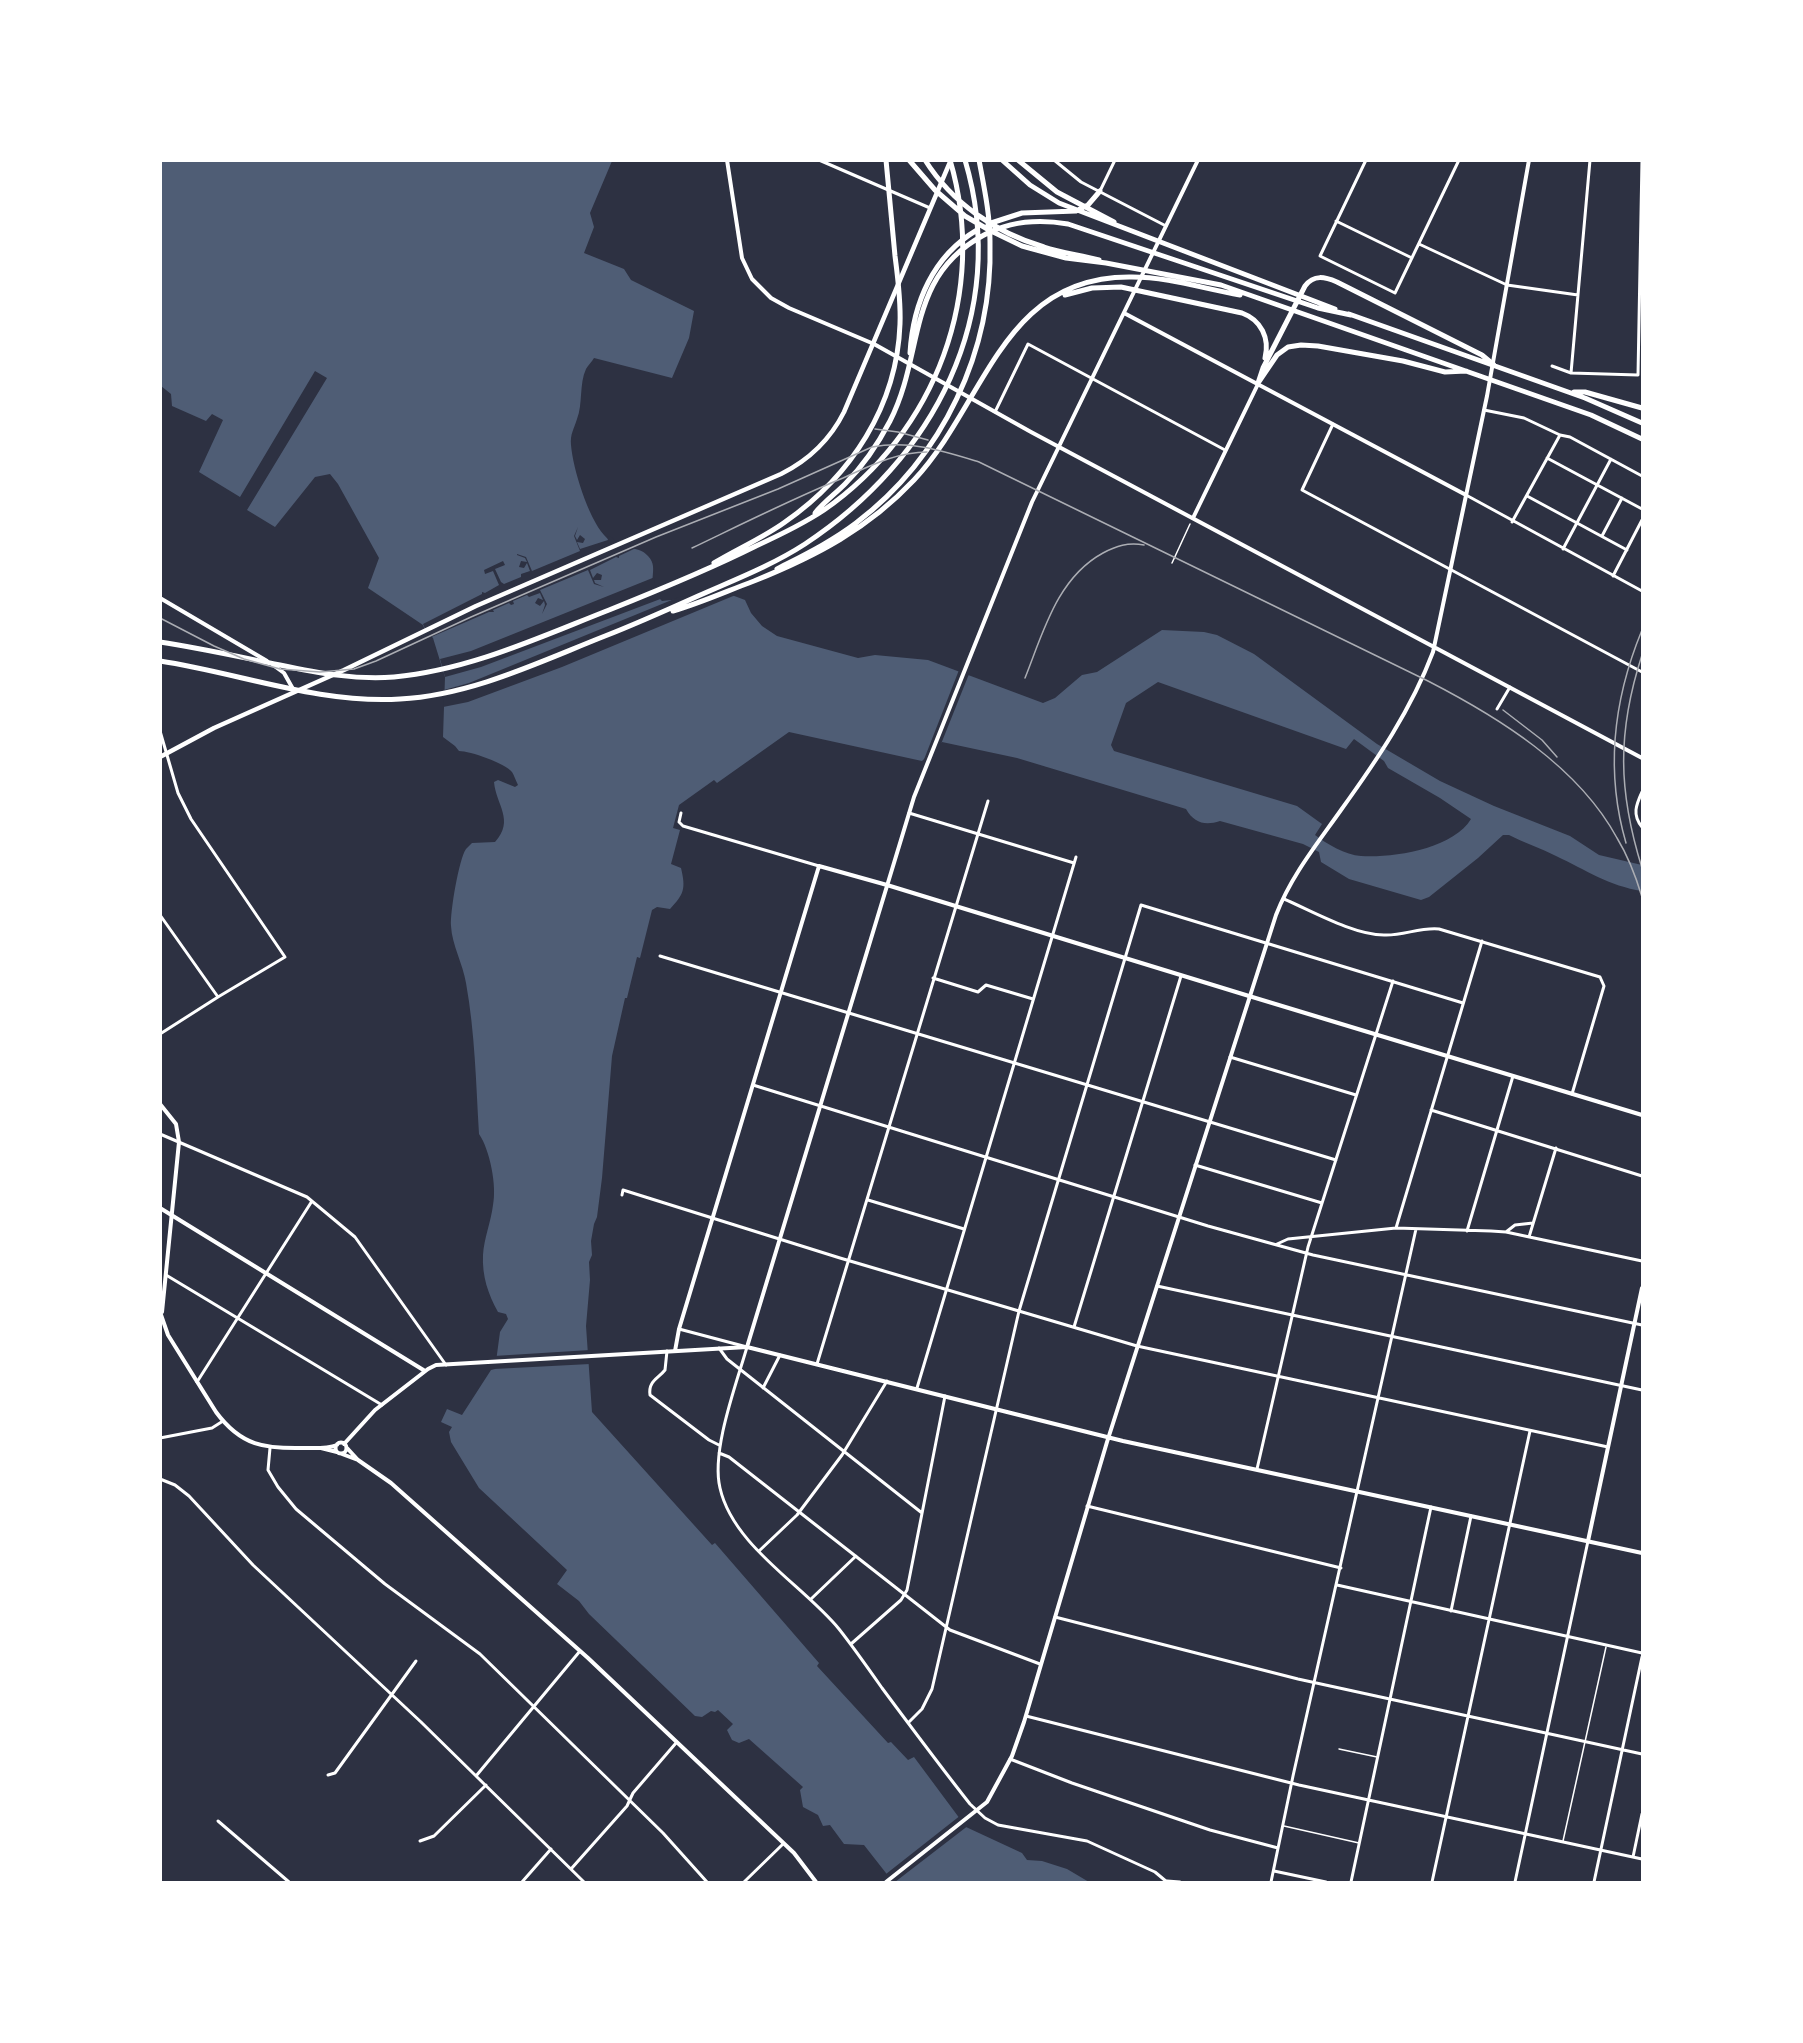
<!DOCTYPE html>
<html>
<head>
<meta charset="utf-8">
<style>
  body { margin:0 }
  #map { position:relative; width:1803px; height:2043px; overflow:hidden; background:#2d3142; font-family:Raleway,sans-serif }
  canvas { display:block }
  .frame { position:absolute; inset:0; border:162px solid #fff; pointer-events:none }
</style>
</head>
<body>
<div id="map">
<canvas width="1803" height="2043"></canvas>
<div class="frame"></div>
</div>
<script>
const g = document.querySelector('canvas').getContext('2d');
g.lineJoin = 'round';
function fill(path, color) {
  g.fillStyle = color;
  g.fill(path, 'evenodd');
}
function trace(path, color, width, dash) {
  g.strokeStyle = color;
  g.lineWidth = width;
  g.lineCap = dash ? 'butt' : 'round';
  g.setLineDash(dash || []);
  g.stroke(path);
}
fill(new Path2D(`
  M160 161H612L590 213 594 227 584 253 624 269 631 280 694 311 689 338 672 378 594 358C592 362 588 365 586 369 579 384 583 404 577 419 574 429 570 434 571 445 573 469 588 517 604 535 619 552 638 544 648 556 661 569 643 583 662 601L729 594 745 600 751 613 762 626 777 636 858 658 875 655 928 660 1043 703 1055 698 1082 675 1097 672 1162 630 1204 632 1217 635 1254 654 1377 744 1440 781 1494 806 1570 836 1599 855 1642 865V891C1609 886 1586 870 1556 856 1541 848 1524 843 1509 835H1503L1478 858 1429 897 1421 900 1349 879 1321 862 1319 852 1303 844 1220 821C1205 826 1194 823 1186 809L1017 758 942 742 922 761 789 732 717 783 714 780 679 805 673 828 680 830 671 864 681 868C686 889 684 894 670 909L657 907 652 910 640 958 637 957 627 998H625L612 1056 602 1178 597 1217 594 1224 591 1241 592 1255 589 1262 590 1280 586 1326 592 1412 712 1545 715 1543 819 1663 817 1666 888 1743 891 1742 908 1760 914 1757 966 1827 1022 1853 1027 1860 1042 1861 1067 1869 1089 1882H893L864 1845 844 1844 830 1825 823 1826 818 1815 803 1807 800 1790 803 1787 749 1739 739 1743 732 1740 727 1730 733 1724 718 1710 715 1712 711 1711 702 1717 695 1716 589 1614 579 1601 557 1584 567 1570 479 1488 451 1442 449 1432 452 1427 441 1422 447 1409 462 1415 491 1370 495 1369 500 1332 508 1319 506 1314 498 1312C488 1294 482 1276 483 1255 484 1238 491 1222 493 1205 497 1186 490 1150 479 1134 476 1083 475 1033 466 983 463 964 452 945 451 926 450 912 459 859 466 849 468 847 470 845 472 843L495 842C515 820 496 805 494 782L498 780 515 787 518 785C516 781 514 775 512 772 505 763 470 751 459 751L455 746 443 737 445 677 433 638 425 630 423 625 368 588 379 558 338 484 330 474 315 477 275 527 247 510 327 378 315 371 240 497 199 472 223 420 212 414 206 421 172 406 171 394 161 386ZM1158 682 1346 749 1354 739 1384 761 1388 768 1440 798 1471 819C1453 849 1393 858 1361 856 1345 855 1327 844 1315 835L1322 824 1297 806 1114 751 1111 745 1126 703Z`), '#4f5d75');
fill(new Path2D(`
  M578 527 575 536 577 540 580 535 585 539 583 543 577 542 580 549 608 540 607 537 610 536 618 543 636 546 639 547V549L636 548 619 556V558L616 557 590 570 593 578 597 573 602 575 601 580H594L595 583 604 587 594 584 588 570 540 590 547 604 542 614 545 605 544 601 540 606 535 603 538 598 543 600 540 593 529 597 527 595 513 601 514 604 511 605 509 603 493 610 494 612H489L429 638 428 636 423 624 482 594V592L485 593 499 585 493 571 485 574 484 570 503 561 505 565 495 569 501 582 504 584 521 577V574L530 571 527 563 524 568 519 567 521 561 527 562 525 558 517 555V554L526 557 532 571 580 551 574 536Z
  M655 577 654 582 658 593 663 598 481 667 445 677 440 659 471 651Z
  M729 591 738 594 562 667 468 702 443 707 444 690 469 683 679 597Z
  M959 670 969 674 939 749 924 762H923Z
  M590 1350V1364L494 1369V1356Z
  M961 1815 969 1825 895 1882H892L886 1874Z`), '#2d3142');
trace(new Path2D(`
  M1172 563 1190 524
  M1339 1749 1377 1757
  M1284 1826 1359 1843
  M1563 1841 1606 1647`), '#fff', 1.5);
trace(new Path2D(`
  M819 160 930 208
  M1054 160 1081 182 1166 226
  M1366 160 1320 256 1395 293 1459 160
  M1100 191 1115 160
  M1336 221 1412 258
  M1419 244 1507 285 1578 295
  M1552 366 1571 373 1638 375 1642 160
  M1571 373 1590 160
  M1484 410 1524 418 1560 435 1570 437 1642 476
  M995 412 1028 344 1225 450
  M1333 424 1302 490 1642 672
  M1547 458 1642 509
  M1466 495 1642 591
  M1527 496 1627 550
  M1512 522 1560 435
  M1602 536 1622 498
  M1563 549 1611 459
  M1613 576 1642 520
  M1497 709 1510 687
  M160 731 178 793 191 819 285 957 218 997 160 1034
  M1642 792C1636 805 1632 815 1642 827
  M681 813 679 822 683 826 819 866
  M909 813 1074 863
  M1284 899C1312 911 1354 935 1384 935 1403 936 1420 927 1439 929L1600 977 1604 986 1572 1094
  M160 915 218 997
  M660 956 1336 1160
  M933 978 978 992 986 985 1033 999
  M1230 1057 1356 1095
  M753 1085 1208 1226 1313 1255 1642 1325
  M1431 1110 1642 1176
  M160 1134 307 1197 355 1237 446 1365
  M1195 1165 1322 1203
  M622 1195 623 1190 840 1258 1137 1346 1608 1447
  M868 1200 964 1229
  M1396 1228 1482 941
  M1467 1231 1513 1076
  M1506 1232 1515 1225 1533 1223
  M1529 1237 1556 1148
  M1277 1244 1288 1239 1396 1228 1491 1231 1506 1232 1642 1261
  M166 1275 382 1405
  M1157 1286 1642 1390
  M1074 1327 1181 976
  M679 1329 747 1347C736 1385 711 1451 720 1488 733 1546 803 1585 839 1629 854 1648 868 1668 882 1688 911 1727 940 1766 970 1804L985 1818 998 1825 1087 1841 1155 1872 1167 1882
  M719 1348 727 1359 922 1513
  M667 1351 665 1370C658 1379 648 1381 650 1395L709 1440 719 1445
  M817 1364 988 801
  M197 1382 312 1201
  M763 1388 780 1355
  M917 1388 1076 857
  M160 1438 212 1428 223 1421
  M270 1448 268 1470 278 1487 296 1509 385 1584 480 1654 663 1833 707 1882
  M719 1453 729 1457 950 1630 1040 1664
  M1257 1469 1308 1247 1393 981
  M160 1479 175 1485 189 1496 253 1565 421 1722 584 1882
  M1087 1506 1341 1568
  M759 1551 797 1515 842 1455 887 1381
  M1337 1585 1642 1653
  M811 1599 856 1556
  M1451 1611 1471 1516
  M1055 1617 1298 1679 1642 1754
  M851 1644 901 1600 907 1590 945 1396
  M1026 1716 1299 1785 1642 1859
  M908 1723 922 1709 932 1689 1019 1311 1141 905 1463 1003
  M1010 1759 1072 1783 1210 1830 1278 1848
  M328 1775 335 1773 416 1661
  M476 1776 580 1651
  M218 1821 289 1882
  M420 1841 434 1836 486 1785
  M1633 1857 1642 1814
  M571 1869 627 1806 633 1793 676 1743
  M1274 1871 1326 1882
  M1167 1881 1180 1882
  M522 1882 551 1849
  M744 1882 783 1844
  M1271 1882 1293 1776 1416 1229
  M1351 1882 1431 1507
  M1432 1882 1530 1431
  M1515 1882 1588 1541
  M1594 1882 1642 1657`), '#fff', 3);
trace(new Path2D(`
  M1193 518 1258 384
  M160 598 267 661
  M273 665 284 673 293 689
  M1249 996 1642 1115
  M160 1104 176 1124 179 1142 162 1312
  M675 1351 679 1329 819 866 887 885
  M1588 1541 1642 1288`), '#fff', 4);
trace(new Path2D(`
  M727 160 742 258 752 279 771 298 789 308 874 344 1031 432 1642 758
  M1124 313 1466 495
  M887 885 1249 996
  M160 1208 425 1371
  M160 1312 168 1335 216 1412C241 1446 265 1449 304 1448 315 1448 327 1449 337 1445
  M747 1347 914 797 1032 502 1198 160
  M335.5 1448a5.5 5.5 0 1 1 11 0a5.5 5.5 0 1 1-11 0Z
  M344 1444 375 1410 428 1369 436 1365 747 1347 1123 1441 1642 1553
  M321 1448 337 1452
  M347 1448 358 1460
  M342 1454 358 1460 391 1483 588 1658 794 1853 816 1882
  M886 1882 987 1802 1012 1756 1024 1722 1107 1442 1276 915C1291 876 1317 844 1341 810 1377 760 1411 710 1433 652L1487 396 1529 160`), '#fff', 4);
trace(new Path2D(`
  M160 757 214 728 344 670 476 606 781 474C809 460 830 440 844 412L950 162`), '#fff', 4.5);
trace(new Path2D(`
  M909 160 935 190 965 216 989 230 1022 246 1066 258 1106 263 1221 285 1591 415 1642 439
  M925 160C952 203 996 233 1044 247 1062 253 1081 255 1099 260
  M1002 160 1030 185 1059 203 1335 309
  M1018 160 1057 192 1114 222
  M988 224 1022 213 1076 211 1088 205 1100 191
  M1065 295 1092 288 1121 287 1242 313C1261 320 1270 338 1265 358
  M1349 314 1585 398 1642 423
  M910 353C913 303 933 256 977 230
  M1258 383 1263 368 1305 286C1314 274 1325 277 1337 282L1482 355 1494 365
  M1258 383 1277 355 1288 347 1301 345 1318 346 1403 361 1445 372 1466 371
  M1574 392H1585L1642 408
  M815 513C824 502 835 494 845 484 863 466 878 444 890 421 925 353 905 277 984 235 1010 221 1039 219 1068 224L1318 308 1351 315
  M714 563C737 549 763 538 785 522 851 476 897 406 900 324 901 301 898 279 895 256 892 224 889 192 886 160
  M777 569C804 555 831 542 856 523 943 457 993 351 990 242 990 214 984 187 979 160
  M673 611C701 603 727 591 754 581 816 556 868 529 914 480 986 403 1002 275 1132 277 1169 277 1204 289 1240 295
  M160 642C200 648 240 657 280 665 318 673 355 680 394 677 470 670 540 637 609 610 659 590 708 570 756 546 780 535 803 524 824 510 936 432 989 292 950 160
  M160 661C239 673 319 704 400 699 472 695 539 662 605 636 636 624 667 610 698 596 734 580 771 566 805 544 933 460 1011 314 965 160`), '#fff', 5);
trace(new Path2D(`
  M875 429 898 432 928 440
  M692 548C742 524 792 499 843 478 870 466 897 452 927 452
  M160 618 214 646 244 659 280 669 320 672 354 669 376 661 471 617 656 537 778 489 872 447C910 440 943 451 979 462L1428 681C1498 717 1578 766 1617 838 1628 856 1636 877 1642 897
  M1642 655C1617 732 1618 791 1642 868
  M1025 678C1043 633 1057 578 1103 553 1116 546 1128 542 1144 545
  M1503 710 1542 740 1557 757
  M1626 843C1605 771 1614 698 1642 630`), '#abadb3', 1.5);
</script>
</body>
</html>
